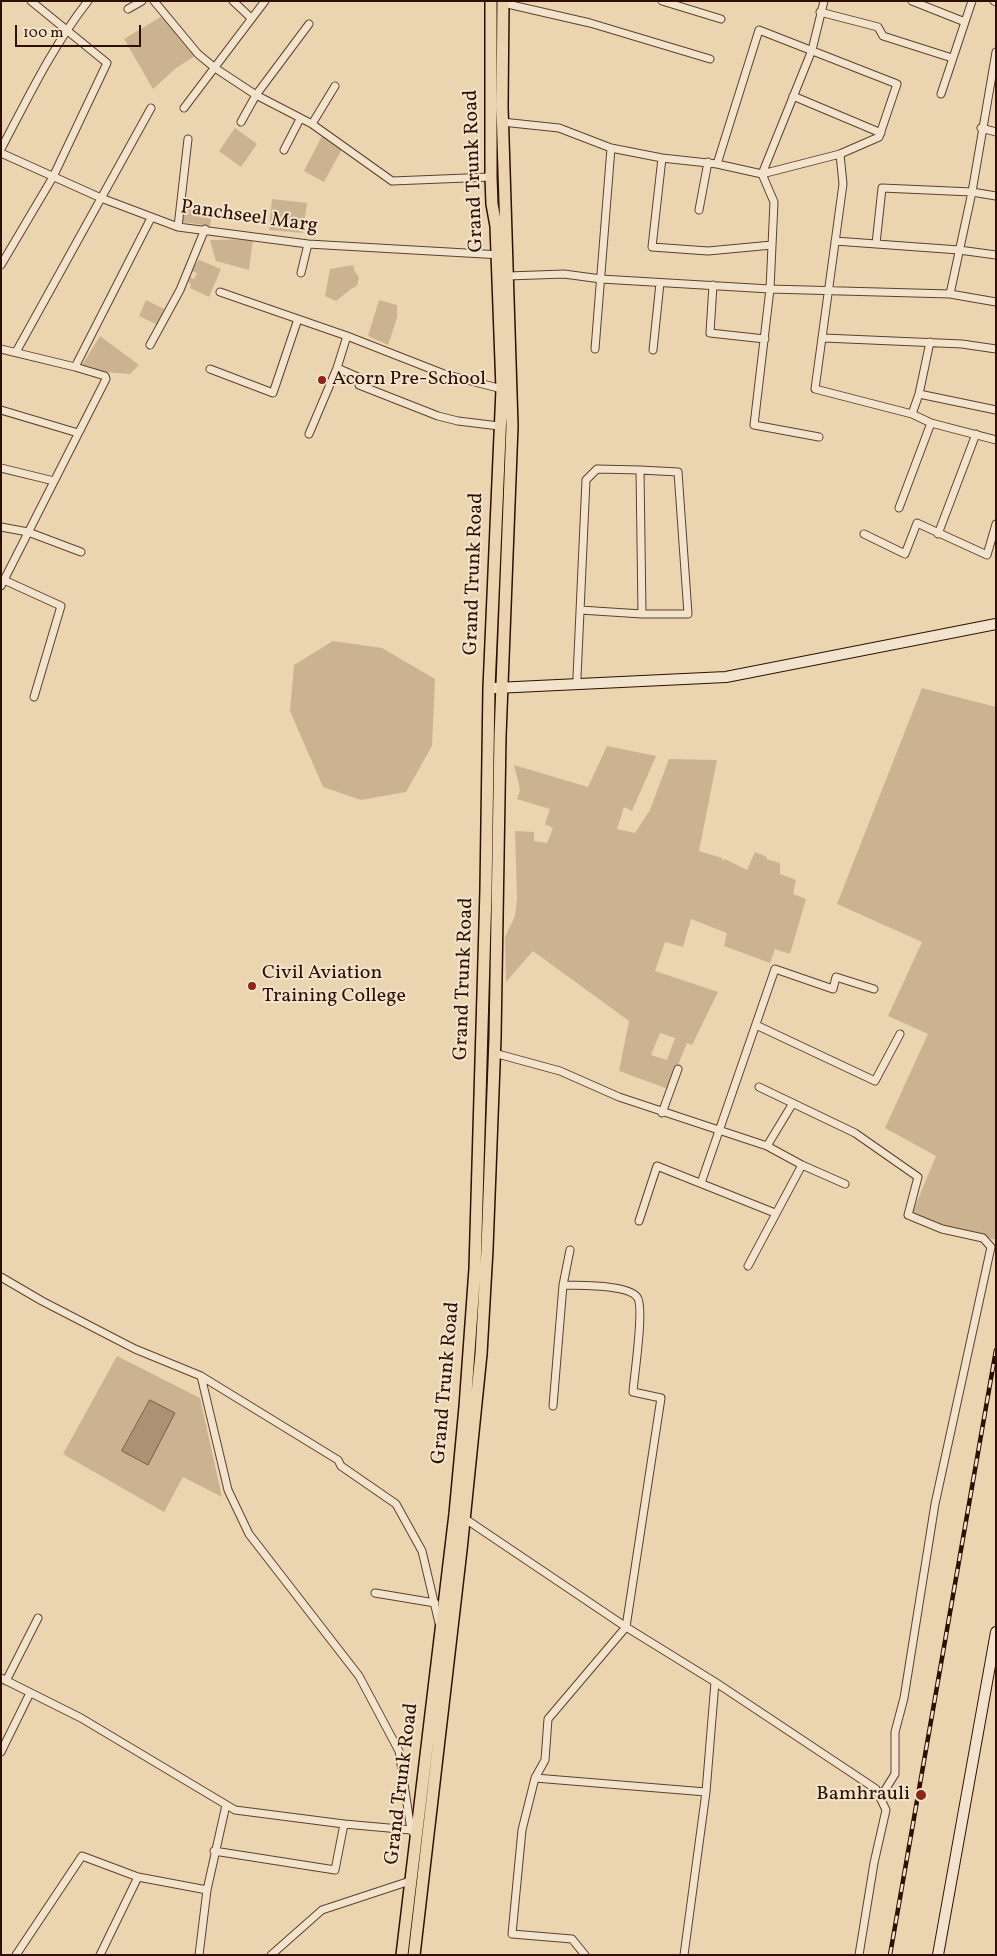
<!DOCTYPE html>
<html>
<head>
<meta charset="utf-8">
<style>
  body { margin:0 }
  #map { position:relative; width:997px; height:1956px; overflow:hidden; background:#ebd5b0; font-family:Vollkorn,serif }
  canvas { display:block }
  .frame { position:absolute; inset:0; border:2px solid #2f0f00; pointer-events:none }
  .scale { position:absolute; left:15px; top:25px; width:126px; height:22px; box-sizing:border-box; border:2px solid #2f0f00; border-top:0; padding-left:6px; font-size:15px; line-height:18px; white-space:nowrap; color:#2f0f00; -webkit-text-stroke:4px #f2e4cc; paint-order:stroke }
</style>
</head>
<body>
<div id="map">
<canvas width="997" height="1956"></canvas>
<div class="frame"></div>
<div class="scale">100 m</div>
</div>
<script>
const g = document.querySelector('canvas').getContext('2d');
g.lineJoin = 'round';
function fill(path, color) {
  g.fillStyle = color;
  g.fill(path, 'evenodd');
}
function trace(path, color, width, dash) {
  g.strokeStyle = color;
  g.lineWidth = width;
  g.lineCap = dash ? 'butt' : 'round';
  g.setLineDash(dash || []);
  g.stroke(path);
}
function drawText(font, color, halo, rows, align = 'center') {
  g.font = font + ' Vollkorn,serif';
  g.lineWidth = 4;
  g.setLineDash([]);
  g.textBaseline = 'middle';
  g.strokeStyle = halo;
  g.fillStyle = color;
  for (const [text, x, y, turn = 0] of rows) {
    g.save();
    g.translate(x, y);
    g.rotate((+turn || 0) * Math.PI / 180);
    g.textAlign = isNaN(turn) ? turn : align;
    if (halo) g.strokeText(text, 0, 0);
    g.fillText(text, 0, 0);
    g.restore();
  }
}
fill(new Path2D(`
  M164 15 198 54 176 68 153 89 124 39Z
  M235 128 257 144 241 167 219 151Z
  M322 136 342 149 324 182 304 171Z
  M272 199 307 203 303 233 269 230Z
  M184 203 213 207 210 226 182 222Z
  M253 239 249 270 216 261 210 240Z
  M199 260 221 269 209 297 190 288 191 284 188 282 190 277 194 279 197 273 191 271Z
  M353 265 355 272 359 277 357 286 351 289 336 301 325 296 330 269Z
  M146 300 168 311 160 326 139 316Z
  M379 300 397 305V318L388 345 368 336Z
  M100 336 139 365 130 374 79 370Z
  M333 641 382 648 435 679 432 746 406 792 361 800 323 787 290 711 294 665Z
  M922 688 996 707V1240L911 1216 936 1156 885 1128 928 1034 888 1016 922 942 837 904Z
  M607 746 656 756 632 811 624 807 617 829 635 833 650 810 669 759 717 760 699 851 722 858 723 861 725 859 747 870 755 852 767 857 766 859 780 863V874L796 880 793 894 806 899 790 954 775 949 770 963 724 946 727 933 691 919 683 947 665 942 655 971 718 992 692 1045 687 1043 668 1089 619 1071 629 1021 533 951 506 982 505 937 515 916 517 899 515 831 534 832V841L547 843 553 828 545 824 550 809 517 799 520 790 514 765 588 787ZM660 1033 675 1038 667 1060 651 1055Z
  M117 1356 200 1398 222 1497 183 1477 164 1512 63 1454Z`), '#cbb392');
const water = new Path2D(`
  M150 1400 175 1413 148 1465 122 1451Z`);
fill(water, '#ab9274');
trace(water, '#795e46', 1);
const minor = new Path2D(`
  M154 1 198 54 215 68 256 95 312 124 392 181 491 177
  M233 1 251 18
  M662 1 721 19
  M912 1 965 22
  M994 1 996 2
  M503 3 590 23 710 59
  M128 9 142 1
  M820 12 878 27 883 36 952 58
  M941 94 972 1
  M793 96 881 133
  M184 108 265 1
  M241 122 256 95 309 24
  M502 122 559 128 611 148 662 158 717 164 762 174 840 154 879 137 897 84 759 30 717 164
  M312 124 335 86
  M981 128 996 132
  M1 149C28 98 52 47 88 1
  M284 150 300 119
  M1 153 101 198 178 227 308 244 501 255
  M840 154 843 184 815 389 912 414 931 423 996 440
  M662 158 652 247 708 251 772 245
  M699 210 708 162
  M178 227 188 139
  M835 241 959 250 996 255
  M876 244 882 188 972 192 996 196
  M1 265 53 177 107 63 31 1
  M301 273 308 244
  M508 276 564 274 601 279 770 289 950 294 972 192 996 52
  M713 285 710 333 765 339
  M220 292 347 336 444 374 502 389
  M950 294 996 302
  M824 338 962 344 996 349
  M150 345 180 290 205 229
  M1 349 75 367 151 218
  M595 349 611 148
  M653 350 660 283
  M16 352 151 108
  M337 368 360 378 359 385 438 416 458 421 499 426
  M210 369 273 393 298 319
  M919 394 996 410
  M1 410 78 433
  M912 414 919 394 930 342
  M309 434 337 368 347 336
  M819 437 754 425 770 289 774 202 762 174 812 50 824 1
  M1 468 54 481
  M640 470 678 472 688 614H642
  M899 508 931 423
  M1 527 28 532 81 552
  M864 534 905 554 917 523 987 555 996 524
  M938 534 976 434
  M4 580 61 606 34 697
  M1 586 106 379 105 376 75 367
  M577 684V677L586 480 597 469 640 470 642 614 580 610
  M756 1025 875 1081 900 1034
  M494 1053 560 1071 619 1097 767 1146 802 1165 845 1184
  M759 1087 855 1133 918 1177 908 1215 942 1229 983 1238 991 1247 935 1504 904 1698 895 1732V1774L880 1798
  M662 1113 678 1069
  M767 1146 793 1103
  M701 1183 775 969 833 989 836 977 874 989
  M639 1221 657 1166 775 1213
  M748 1266 802 1165
  M1 1277 42 1301 135 1349 201 1376 338 1460 341 1466 396 1504 422 1551 439 1623
  M563 1285C579 1286 627 1284 637 1297 645 1306 634 1376 633 1392L661 1398 626 1627 548 1719 545 1760 535 1778 522 1830 512 1934 572 1939 585 1955
  M201 1376 228 1490 249 1534 359 1676 399 1751 411 1830 415 1835
  M553 1406 563 1285 570 1250
  M464 1518 626 1627 715 1682 876 1789 886 1810 874 1863 859 1955
  M375 1593 435 1603
  M1 1678 81 1718 235 1810 344 1824 411 1830
  M6 1681 38 1618
  M1 1752 30 1693
  M535 1778 706 1792
  M214 1851 335 1870 344 1824
  M16 1955 82 1856 138 1877 207 1890
  M100 1955 138 1877
  M199 1955 207 1890 226 1805
  M271 1955 322 1910 410 1881
  M684 1955 706 1792 715 1682`);
const secondary = new Path2D(`
  M495 688 726 677 996 624
  M938 1955 996 1632`);
const trunk = new Path2D(`
  M402 1955 455 1514 465 1407 475 1269 486 890 489 688 502 389 496 226 492 204 491 177V1
  M414 1955 461 1550 481 1354 487 1249 495 1038 500 736 512 426 502 107 503 1`);
trace(minor, '#5e402c', 9);
trace(secondary, '#2f0f00', 12);
trace(trunk, '#2f0f00', 14);
trace(minor, '#f2e4cc', 7);
trace(secondary, '#f2e4cc', 10);
trace(trunk, '#ebd5b0', 11);
const rail = new Path2D(`
  M890 1955 996 1350`);
trace(rail, '#2f0f00', 4.5);
trace(rail, '#f2e4cc', 2.5, [8]);
for (const [x, y, r, color] of [
  [322,380,5,"#8f2418"],
  [252,986,5,"#8f2418"],
  [921,1795,6,"#8f2418"]
]) {
  const dot = new Path2D();
  dot.arc(x, y, r, 0, 2 * Math.PI);
  g.fillStyle = color;
  g.fill(dot);
  trace(dot, '#f2e4cc', 2);
}
drawText('20px', '#2f0f00', '#f2e4cc', [
  ["Grand Trunk Road",475,171,-92],
  ["Panchseel Marg",249,218,8],
  ["Grand Trunk Road",475,574,-88],
  ["Grand Trunk Road",465,979,-88],
  ["Grand Trunk Road",447,1383,-85],
  ["Grand Trunk Road",403,1784,-83]
]);
drawText('20px', '#2f0f00', '#f2e4cc', [
  ["Acorn Pre-School",332,380],
  ["Civil Aviation",262,974],
  ["Training College",262,997],
  ["Bamhrauli",910,1795,"right"]
], 'left');
</script>
</body>
</html>
